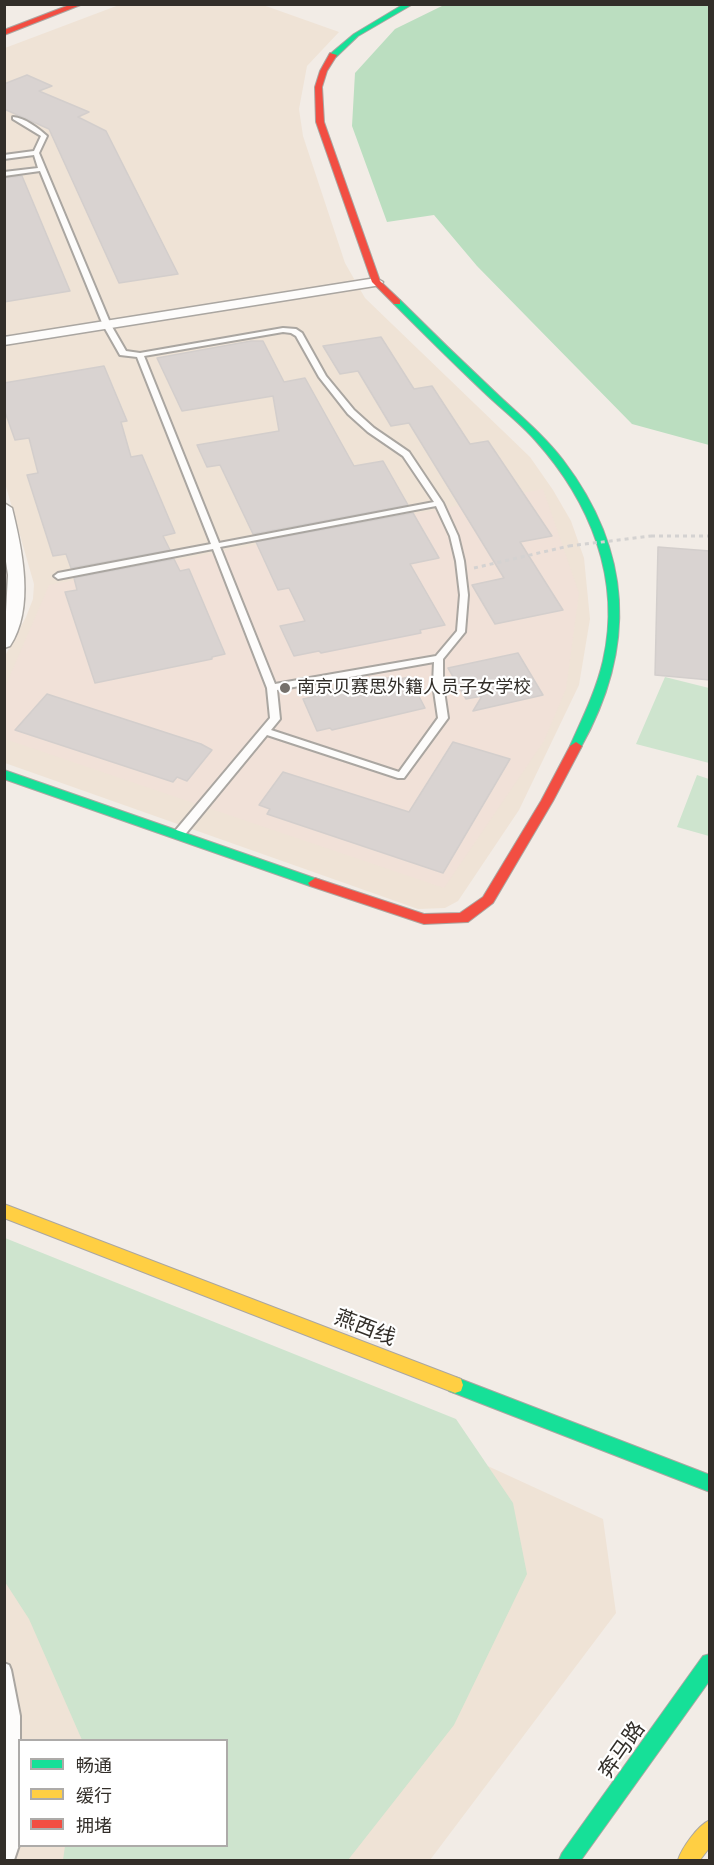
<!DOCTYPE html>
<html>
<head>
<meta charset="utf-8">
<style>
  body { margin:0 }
  #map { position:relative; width:714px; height:1865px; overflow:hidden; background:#f2ece6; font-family:"Alegreya Sans","Noto Sans SC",sans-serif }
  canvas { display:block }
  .frame { position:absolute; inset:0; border:6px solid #322e29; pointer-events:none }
  .legend { position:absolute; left:18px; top:1739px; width:210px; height:108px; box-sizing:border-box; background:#fff; border:2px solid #adaba9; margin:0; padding:8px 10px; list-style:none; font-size:18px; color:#322e29 }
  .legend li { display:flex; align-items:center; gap:12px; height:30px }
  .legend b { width:30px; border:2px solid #adaba9 }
</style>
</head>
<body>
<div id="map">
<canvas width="714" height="1865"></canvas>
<div class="frame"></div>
<ul class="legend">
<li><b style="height:8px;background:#16e098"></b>畅通</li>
<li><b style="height:8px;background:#ffcf43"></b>缓行</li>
<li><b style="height:8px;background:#f24e42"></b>拥堵</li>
</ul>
</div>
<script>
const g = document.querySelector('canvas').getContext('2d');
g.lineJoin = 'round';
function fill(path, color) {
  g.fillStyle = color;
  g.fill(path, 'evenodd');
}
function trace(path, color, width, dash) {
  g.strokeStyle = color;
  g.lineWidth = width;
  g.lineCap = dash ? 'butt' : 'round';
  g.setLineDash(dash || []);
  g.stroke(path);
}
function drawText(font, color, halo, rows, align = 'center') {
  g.font = font + ' "Alegreya Sans","Noto Sans SC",sans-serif';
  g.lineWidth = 4.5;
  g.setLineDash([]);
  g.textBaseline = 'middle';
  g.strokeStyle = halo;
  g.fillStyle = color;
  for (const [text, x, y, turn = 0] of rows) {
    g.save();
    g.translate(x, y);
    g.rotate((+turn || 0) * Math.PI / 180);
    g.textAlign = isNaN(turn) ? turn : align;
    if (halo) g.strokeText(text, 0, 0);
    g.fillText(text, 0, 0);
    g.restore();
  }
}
fill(new Path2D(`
  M119 5H263L339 32 307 66 299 109 303 136 345 263 365 298 530 457 553 490 571 521 584 558 590 619 579 685 519 810 458 901 445 908 418 909 5 763V656L26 617 33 599 34 584 5 483V48Z
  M4 1246 33 1257 603 1519 616 1613 430 1860H5ZM20 1740H226V1846H20Z`), '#efe3d6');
fill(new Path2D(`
  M543 489 579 593 566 689 544 741 444 888 5 739V687L49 585Z`), '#f1e1d8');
fill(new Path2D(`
  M665 677 709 688V763L636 744Z
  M697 775 709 779V836L677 827Z
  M5 1238 456 1419 513 1503 527 1574 454 1725 348 1860H63L65 1846H226V1740H82L29 1619 5 1582Z`), '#cee4ce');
fill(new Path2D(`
  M446 4 709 5V445L632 424 477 266 434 215 387 222 352 126 355 73 395 29Z`), '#bbdec0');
const building = new Path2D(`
  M27 75 52 86 39 91 89 112 78 117 106 131 178 274 119 283 49 129 4 109V84Z
  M22 176 70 291 4 302V178Z
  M381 337 414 389 432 386 470 444 488 441 552 536 520 542 563 610 495 624 472 585 504 578 409 423 391 426 358 371 340 374 323 346Z
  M251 341H263L284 382 305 378 354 466 383 461 408 505 253 534 220 465 207 467 197 445 279 431 273 396 182 411 157 358Z
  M104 366 127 421 121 422 131 457 142 455 175 533 163 536 170 550 71 568 66 554 53 556 27 475 38 473 29 438 15 440 4 409V383Z
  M413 513 439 558 410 564 445 625 420 630 421 633 321 653 319 651 294 656 280 626 305 621 289 588 278 590 256 542Z
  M658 547 710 551V680L655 675Z
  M174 559 180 571 189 569 225 654 212 657V659L95 683 65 592 77 590 74 578Z
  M518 653 543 695 473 711 482 696 466 699 448 668Z
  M393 677 395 680 409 677 425 708 332 730 330 728 317 731 303 699 316 696 315 693Z
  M47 694 201 744 212 750 187 781 177 777 173 782 15 730Z
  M453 742 510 759 443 873 267 814 270 809 259 805 283 772 409 812Z`);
fill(building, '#d9d3d1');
trace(building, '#d3cecc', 1.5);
const lane = new Path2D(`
  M13 117C25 118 38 128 47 136L39 153 111 325 126 351 140 353 283 328 296 329 302 333 326 376 354 410 374 428 409 452 443 503 458 536 464 561 468 595 465 632 443 659V684L448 718 404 778H398L267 735 183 837H175L174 834 175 831 270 718 267 688 213 549 58 579 54 576 58 573 211 544 137 357 120 355 103 325 40 171 4 176V172L38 168 34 155 4 159V155L34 151 41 136 13 119ZM283 332 291 333 296 336 319 377 348 414 368 432 403 456 434 502 219 543 144 356ZM436 506 450 536 456 561 460 595 457 631 436 656 275 684 220 547ZM434 662 433 684 438 718 399 772 271 730 280 719 277 690Z
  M4 1663 9 1665 11 1670 20 1716V1842L14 1860H4V1840L6 1835Z`);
const street = new Path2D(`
  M376 278 383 282 381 285 4 345V337Z
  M4 503 12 508C22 549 35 608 10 646L4 648 8 575 4 548Z`);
const fast = new Path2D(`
  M404 4H413L358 36 336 57 329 55 354 34Z
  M394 300H400C431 331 463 362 495 392 518 414 543 434 563 460 633 552 637 648 580 749H572L570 746C582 719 596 691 603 661 622 579 590 501 535 440 521 424 504 411 488 396 456 366 425 335 394 304Z
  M4 770 320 880 322 883 320 886H310L4 779Z
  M455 1377 710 1475V1492L449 1391 447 1385 449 1379Z
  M710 1654V1680L581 1860H559L562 1853 703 1656Z`);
const slow = new Path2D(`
  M4 1204 461 1379 463 1385 461 1391 455 1393 4 1218Z
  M710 1820V1847L700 1860H678C682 1848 697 1826 710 1820Z`);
const jam = new Path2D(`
  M72 4H83L4 35V30Z
  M330 53 337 55 327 71 322 87 324 122 380 281 400 300V304H394L372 282 316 122 315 87 320 71Z
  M576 742 582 746 553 801 493 903 468 922 424 924 310 886 308 883 315 878 424 914 460 913 483 897 541 801 570 746Z`);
trace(lane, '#aaa6a1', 4);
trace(street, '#aaa6a1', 3);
trace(fast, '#aaa6a1', 2);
trace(slow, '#aaa6a1', 2);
trace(jam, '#aaa6a1', 2);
trace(new Path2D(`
  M651 536H710
  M474 568 569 546`), '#d4d2d1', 3, [4, 4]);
fill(lane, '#fdfcfb');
fill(street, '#fdfcfb');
fill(fast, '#16e098');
fill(slow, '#ffcf43');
fill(jam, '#f24e42');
trace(new Path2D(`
  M569 546 651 536`), '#d4d2d1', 3, [4, 4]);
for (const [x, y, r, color] of [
  [285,688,6,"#75706b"]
]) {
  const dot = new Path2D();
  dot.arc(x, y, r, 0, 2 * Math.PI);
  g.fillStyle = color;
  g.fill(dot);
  trace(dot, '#fff', 2);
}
drawText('18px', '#322e29', '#fff', [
  ["南京贝赛思外籍人员子女学校",297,688]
], 'left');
drawText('21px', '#322e29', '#fff', [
  ["燕西线",365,1328,21],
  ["奔马路",622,1750,-55]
]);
</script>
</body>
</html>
